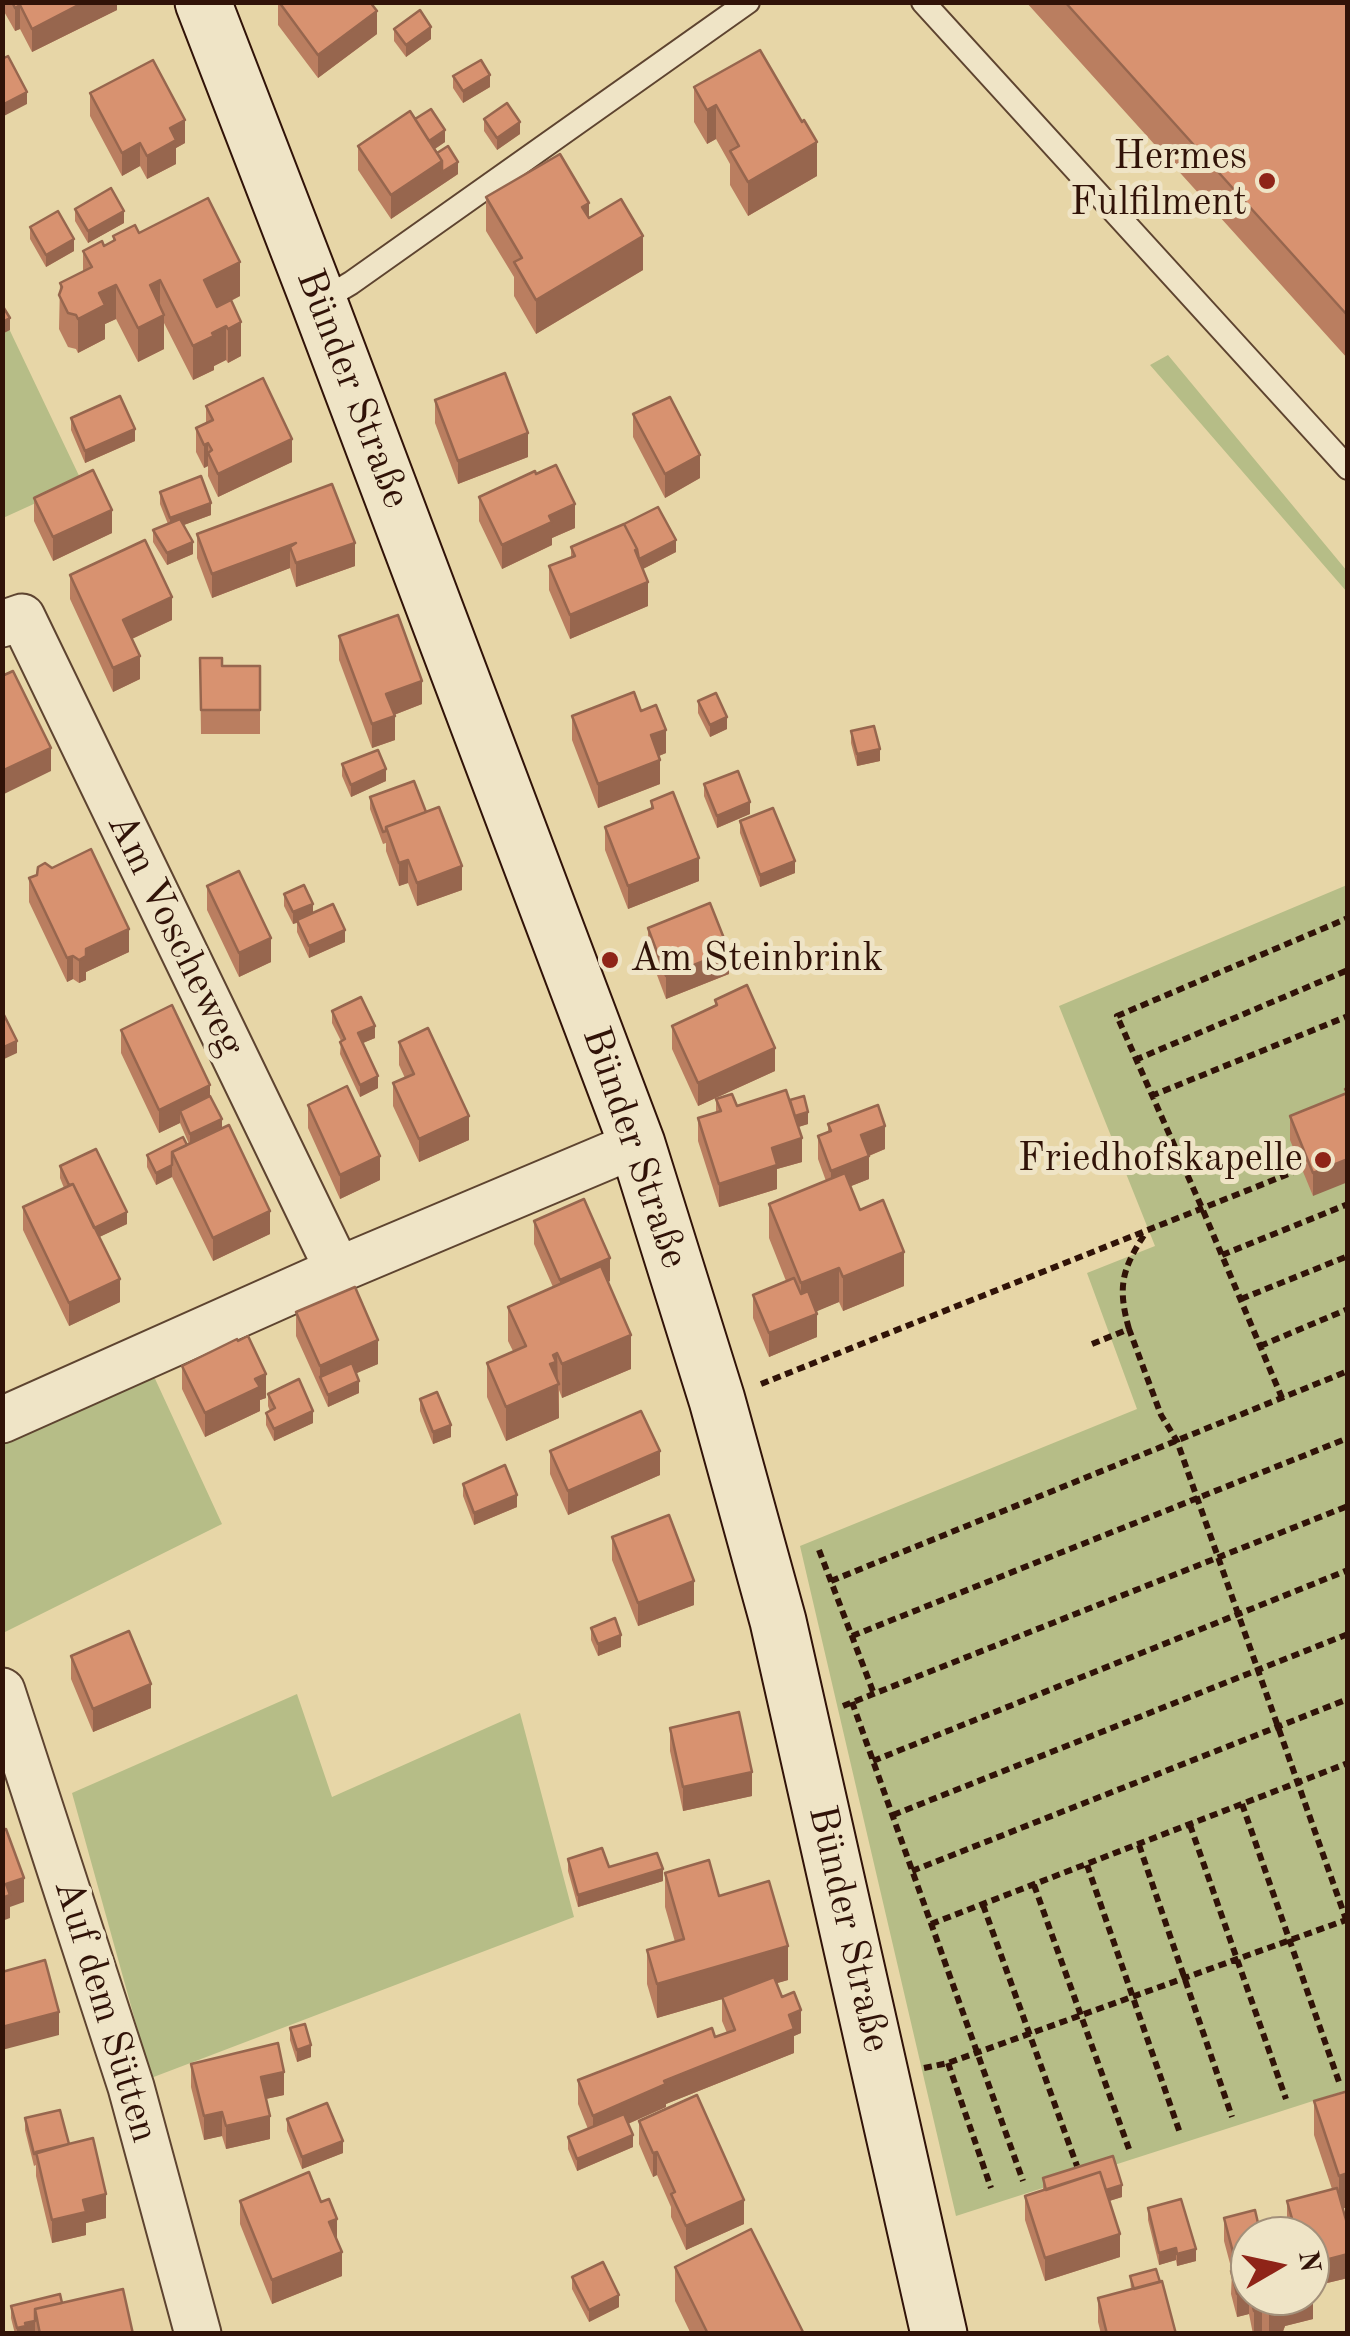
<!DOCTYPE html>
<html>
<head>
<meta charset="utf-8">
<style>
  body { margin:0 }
  #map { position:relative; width:1350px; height:2336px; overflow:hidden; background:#e7d6a7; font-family:"Old Standard TT",serif }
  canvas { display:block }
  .frame { position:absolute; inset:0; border:5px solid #311308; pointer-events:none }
  .north { position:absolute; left:1230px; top:2216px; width:100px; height:100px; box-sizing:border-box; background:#efe4c6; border:2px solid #a3907a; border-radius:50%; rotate:81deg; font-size:28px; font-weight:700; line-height:40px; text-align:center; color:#311308 }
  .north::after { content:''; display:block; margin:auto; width:35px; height:45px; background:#8f2418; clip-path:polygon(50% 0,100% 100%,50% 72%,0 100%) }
</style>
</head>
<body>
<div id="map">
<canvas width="1350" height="2336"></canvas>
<div class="frame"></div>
<div class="north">N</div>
</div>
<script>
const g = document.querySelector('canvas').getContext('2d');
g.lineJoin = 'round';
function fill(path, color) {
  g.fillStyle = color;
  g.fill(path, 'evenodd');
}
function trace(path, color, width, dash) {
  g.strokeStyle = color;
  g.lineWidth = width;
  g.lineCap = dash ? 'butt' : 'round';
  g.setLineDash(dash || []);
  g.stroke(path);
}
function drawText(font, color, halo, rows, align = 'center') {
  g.font = font + ' "Old Standard TT",serif';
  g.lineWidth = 10;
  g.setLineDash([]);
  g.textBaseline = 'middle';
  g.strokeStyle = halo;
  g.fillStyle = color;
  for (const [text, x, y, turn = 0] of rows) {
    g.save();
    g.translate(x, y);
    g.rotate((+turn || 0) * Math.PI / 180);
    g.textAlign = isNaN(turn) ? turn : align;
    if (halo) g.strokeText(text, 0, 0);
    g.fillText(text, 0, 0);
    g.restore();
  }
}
fill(new Path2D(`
  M2 314 82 482 3 518H2Z
  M1168 355 1347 571V592L1150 365Z
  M1347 885V2090L956 2216 800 1546 1137 1409 1087 1273 1155 1246 1059 1006Z
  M151 1370 222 1524 3 1633V1441Z
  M297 1694 332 1797 520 1713 574 1917 151 2078 72 1793Z`), '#b6bd87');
const lane = new Path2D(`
  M923 2 1348 468
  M319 302 351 283 748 2`);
const street = new Path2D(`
  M2 624 22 617 338 1270
  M2 1420 338 1270 637 1144
  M2 1691 131 2087 198 2334`);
const secondary = new Path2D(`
  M203 2 319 302 637 1144 717 1400 778 1621 939 2334`);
trace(lane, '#5e4430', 26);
trace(street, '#5e4430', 49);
trace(secondary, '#311308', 59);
trace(new Path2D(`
  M1135 1060 1348 970
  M1151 1096 1348 1016
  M1222 1255 1348 1204
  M1241 1299 1348 1256
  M1129 1329C1117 1286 1122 1269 1146 1232
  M1092 1344 1129 1329 1161 1415 1177 1441 1348 1925
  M1260 1346 1348 1309
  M761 1384 1301 1169
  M1282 1398 1202 1208 1117 1016 1348 918
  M819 1550 874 1694
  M831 1581 1348 1371
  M852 1636 1348 1438
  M852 1702 1023 2181
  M843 1706 1348 1506
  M873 1761 1348 1570
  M1242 1804 1339 2082
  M893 1815 1348 1634
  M1190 1825 1286 2099
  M1139 1845 1232 2117
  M1087 1865 1180 2133
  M912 1871 1348 1699
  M1034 1885 1129 2149
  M983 1905 1077 2166
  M931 1924 1348 1763
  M948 2063 991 2188
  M924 2068 948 2063 1346 1920`), '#311308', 6, [8, 5]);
trace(lane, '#efe4c6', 22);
trace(street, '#efe4c6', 45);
trace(secondary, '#efe4c6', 55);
fill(new Path2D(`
  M2 2H117V10L32 52 20 29 15 31 2 8Z
  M278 2 377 34 318 78 278 25Z
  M1026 2H1348V359Z
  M394 29 431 39 406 57 394 41Z
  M453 76 490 87 463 103 453 88Z
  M694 87 817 176 748 216 730 185V164L716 139 707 144 694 122Z
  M90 93 185 143 176 148V164L147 179 140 166 122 176 90 116Z
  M415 119 445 142 435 149 458 174 391 219 358 170V146Z
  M484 119 520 134 497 150 484 131Z
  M486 197 589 218 643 270 536 334 514 296V277L486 231Z
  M75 209 124 223 88 243 75 221Z
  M30 227 74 251 46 267 30 239Z
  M139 233 240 296 231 301 241 356 228 363 226 360 214 366V370L193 380 164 323V349L138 362 116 319 105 324V339L78 353 76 349 68 347 59 329 60 283 83 272V251L104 246 113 241V236Z
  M435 400 528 457 458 484 435 423Z
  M206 406 292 462 218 497 208 476V466L204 468 196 452V428L206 424Z
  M633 414 700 478 665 498 633 437Z
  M71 418 135 441 85 463 71 430Z
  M332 484 355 566 296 587 290 568 212 598 197 558V534Z
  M160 492 211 515 184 525 193 554 167 565 153 542V530L168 524 160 504Z
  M479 497 575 528 552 538V545L502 569 479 521Z
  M34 498 112 533 53 561 34 521Z
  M571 547 676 552 643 569 648 606 570 639 549 590V566L571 557Z
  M70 575 172 620 132 639 140 679 113 692 70 599Z
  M339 636 422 704 394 715 395 740 372 748 339 660Z
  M200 658 222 666H260V734H201Z
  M698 701 727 729 710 737 698 713Z
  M641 711 666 753 659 756 660 784 598 808 572 740V716Z
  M851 731 880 761 857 766 851 743Z
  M342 764 386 781 351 797 342 776Z
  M704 784 750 814 717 828 704 796Z
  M370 797 426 812 462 890 417 906 408 883 399 886 386 851V843L383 844 370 809Z
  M651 801 699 881 628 909 605 850V827L651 809Z
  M740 821 795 873 760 887 740 833Z
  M29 878 129 952 86 972V980L79 983 73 979 67 982 29 902Z
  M207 886 271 962 239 977 207 910Z
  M284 894 313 913 345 942 309 958 297 932V923L293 924 284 906Z
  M648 928 729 974 666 999 648 951Z
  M715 1000 775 1071 698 1106 672 1049V1026L715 1006Z
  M332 1011 375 1038 363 1043 378 1088 360 1097 340 1054 341 1041 332 1023Z
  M121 1030 210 1096 222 1129 270 1234 213 1261 172 1177 156 1185 147 1167V1155L189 1144 180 1123 159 1133 121 1053Z
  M399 1042 469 1140 419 1162 393 1106V1083L405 1078 399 1065Z
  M1348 1088 1313 1196 1290 1140V1116L1345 1094V1089Z
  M716 1099 737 1106 790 1100 808 1124 798 1127 802 1162 777 1169V1189L719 1207 698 1141V1118L716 1112Z
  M308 1105 380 1180 340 1199 308 1128Z
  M828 1124 885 1149 869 1156V1179L851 1186 860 1210 904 1286 843 1311 839 1302 816 1311 817 1337 769 1357 753 1318V1295L786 1281 769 1238V1204L826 1181 818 1159V1136L828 1132Z
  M60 1166 127 1224 99 1237 120 1302 69 1326 23 1230V1207L64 1188 60 1178Z
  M534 1221 610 1281 608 1282 631 1369 562 1398 559 1390V1418L506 1441 487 1397V1363L513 1351 508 1341V1307L553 1287 534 1244Z
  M296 1312 378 1364 356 1373 359 1393 328 1407 296 1336Z
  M182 1366 266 1398 260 1400V1411L205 1437 182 1389Z
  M268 1394 313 1423 274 1441 266 1425V1413L270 1411 268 1406Z
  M420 1399 451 1437 433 1444 420 1411Z
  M550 1451 660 1475 568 1515 550 1474Z
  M463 1484 517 1507 474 1525 463 1496Z
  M612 1537 694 1605 638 1626 612 1560Z
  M591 1628 621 1647 598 1656 591 1640Z
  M71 1656 151 1708 93 1732 71 1679Z
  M670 1728 752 1796 683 1811 670 1751Z
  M568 1859 609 1867 663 1881 578 1907 568 1871Z
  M665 1873 719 1896 788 1980 777 1983 782 1997 801 2033 794 2036V2053L666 2104V2107L628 2124 633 2147 577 2171 568 2149V2137L588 2129 578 2104V2080L727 2033 722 2021V1999L657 2018 647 1984V1950L675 1942 665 1907Z
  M290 2028 311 2057 297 2062 290 2040Z
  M191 2064 284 2095 266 2099 270 2139 226 2149 222 2136 204 2140 191 2087Z
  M1348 2091 1343 2208 1348 2227V2278L1311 2287 1313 2319 1285 2326 1282 2334H1253L1249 2314 1237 2317 1231 2294 1232 2271 1224 2241V2218L1267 2236 1250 2296 1310 2236H1291L1287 2224V2201L1332 2189 1314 2135V2101Z
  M25 2118 69 2144 106 2218 86 2223V2235L52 2243 36 2176V2165L34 2166 25 2130Z
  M287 2119 343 2153 302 2169 287 2131Z
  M639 2121 744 2224 686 2250 671 2217V2207L657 2175 653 2177 639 2144Z
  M1043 2178 1122 2197 1109 2201 1120 2257 1045 2281 1025 2220V2196L1043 2191Z
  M240 2201 342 2276 272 2304 240 2224Z
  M1148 2208 1196 2261 1177 2266 1176 2260 1159 2265 1148 2220Z
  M675 2267 804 2334H691L675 2301Z
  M1130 2276 1176 2334H1101L1098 2322V2298L1131 2290Z
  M572 2277 619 2307 589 2322 572 2289Z
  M62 2303 133 2334H15L11 2318V2306Z`), '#ba7e60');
fill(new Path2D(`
  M84 2H117V10L32 52V29Z
  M20 5V29L15 31V8Z
  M377 11V34L318 78V55Z
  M431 27V39L406 57V45Z
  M490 75V87L463 103V91Z
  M27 92V104L2 117V105Z
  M716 105V139L707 144V110Z
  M185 120V143L176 148V164L147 179V156L170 128Z
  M520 122V134L497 150V138Z
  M445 130V142L424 156V144Z
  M817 142V176L748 216V182Z
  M140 143V166L122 176V153Z
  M442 161 458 162V174L391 219V195Z
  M589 203V237L582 207Z
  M124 211V223L88 243V231Z
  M643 236V270L536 334V300Z
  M74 239V251L46 267V255Z
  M240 262V296L204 314V280Z
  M160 280V314L150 285Z
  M116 285V319L105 324V339L78 353V319L99 293Z
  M164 315V349L138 362V328Z
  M10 318V330L2 334V322Z
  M241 322V356L228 363V329Z
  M226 326V360L214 366V370L193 380V346L212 333Z
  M135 429V441L85 463V451Z
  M528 433V457L458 484V461Z
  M292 439V462L218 497V474Z
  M208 443V466L204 468V445Z
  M700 455V478L665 498V474Z
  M211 503V515L170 530V518Z
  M575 504V528L552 538V545L502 569V545L549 516Z
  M112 510V533L53 561V537Z
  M676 540V552L635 573V550Z
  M193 542V554L167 565V553Z
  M296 543 290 547V568L212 598V574Z
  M355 543V566L296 587V563Z
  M648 582V606L570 639V615Z
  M172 597V620L123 643V620Z
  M140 656V679L113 692V668Z
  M422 681V704L386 718V694Z
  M395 716V740L372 748V724Z
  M727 717V729L710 737V725Z
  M666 730V753L651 759V735Z
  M51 748V771L2 795V771Z
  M880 749V761L857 766V754Z
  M660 760V784L598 808V784Z
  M386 769V781L351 797V785Z
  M750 802V814L717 828V816Z
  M699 858V881L628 909V886Z
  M408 860V883L399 886V863Z
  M795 861V873L760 887V875Z
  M462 866V890L417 906V883Z
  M313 904V916L293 924V912Z
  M129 929V952L86 972V949Z
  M345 930V942L309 958V946Z
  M271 938V962L239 977V953Z
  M729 951V974L666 999V976Z
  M73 956V979L67 982V958Z
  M86 956V980L79 983V960Z
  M375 1026V1038L358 1045V1033Z
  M17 1041V1053L2 1060V1048Z
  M775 1048V1071L698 1106V1083Z
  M378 1076V1088L360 1097V1085Z
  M210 1085V1108L180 1111V1123L159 1133V1110Z
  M808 1112V1124L792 1129V1117Z
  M469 1116V1140L419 1162V1139Z
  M222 1119V1131L190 1146V1134Z
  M885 1126V1149L861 1159V1135Z
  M802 1138V1162L777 1169V1189L719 1207V1184L772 1148Z
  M380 1156V1180L340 1199V1175Z
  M869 1156V1179L831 1194V1171Z
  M1348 1159V1182L1313 1196V1173Z
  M172 1165V1177L156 1185V1173Z
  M270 1211V1234L213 1261V1238Z
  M127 1212V1224L91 1241V1229Z
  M904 1252V1286L843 1311V1277Z
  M610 1258V1281L560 1303V1280Z
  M839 1268V1302L801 1318V1283Z
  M120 1279V1302L69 1326V1303Z
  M817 1314V1337L769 1357V1333Z
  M631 1335V1369L562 1398V1364Z
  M378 1340V1364L325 1387 320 1377V1389V1366Z
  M557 1353 559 1418 506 1441V1407L550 1364 553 1355Z
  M266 1374V1398L260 1400V1411L205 1437V1413L255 1379Z
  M359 1381V1393L328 1407V1395Z
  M313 1411V1423L274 1441V1429Z
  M451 1425V1437L433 1444V1432Z
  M660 1451V1475L568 1515V1491Z
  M517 1495V1507L474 1525V1513Z
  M694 1581V1605L638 1626V1603Z
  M621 1635V1647L598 1656V1644Z
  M151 1684V1708L93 1732V1709Z
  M752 1772V1796L683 1811V1787Z
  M663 1869V1881L578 1907V1895Z
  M24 1878V1902L10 1907V1918L2 1921V1898L6 1884Z
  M788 1946V1980L657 2018V1984Z
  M801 2010V2033L794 2036V2053L666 2104V2107L593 2139V2116Z
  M59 2012V2035L2 2050V2027Z
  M311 2045V2057L297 2062V2050Z
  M284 2072V2095L261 2100V2077Z
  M222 2112V2136L204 2140V2116Z
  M270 2116V2139L226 2149V2126Z
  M633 2135V2147L577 2171V2159Z
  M343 2141V2153L302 2169V2157Z
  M657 2152V2175L653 2177V2153Z
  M1348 2173V2207L1339 2210V2176Z
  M1122 2185V2197L1103 2203V2191Z
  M106 2194V2218L86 2223V2235L52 2243V2220L83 2200Z
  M744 2200V2224L686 2250V2226Z
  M337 2219V2243L329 2222Z
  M1120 2234V2257L1045 2281V2258Z
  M1176 2248V2260L1159 2265V2253Z
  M1196 2249V2261L1177 2266V2254Z
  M342 2252V2276L272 2304V2280Z
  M1240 2254V2278L1234 2279V2256Z
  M1348 2254V2278L1310 2287V2264Z
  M1249 2291V2314L1237 2317V2294Z
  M619 2295V2307L589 2322V2310Z
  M1313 2296V2319L1285 2326 1282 2334H1269V2313L1285 2303Z
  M1262 2309V2333L1254 2334V2311Z
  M35 2321V2333L17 2334V2328L25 2323Z`), '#97664e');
const building = new Path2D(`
  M12 2H84L32 29 20 5 15 8Z
  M279 2H370L377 11 318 55Z
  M1065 2H1348V316Z
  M420 10 431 27 406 45 394 29Z
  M760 50 802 122 804 120 817 142 748 182 730 151 739 146 716 105 707 110 694 87Z
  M8 56 27 92 2 105V59Z
  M153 60 185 120 170 128 176 140 147 156 140 143 122 153 90 93Z
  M481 60 490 75 463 91 453 76Z
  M507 103 520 122 497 138 484 119Z
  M431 109 445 130 429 141 415 119Z
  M410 111 442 161 391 195 358 146Z
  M448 146 458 162 442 172V161L437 153Z
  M560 154 589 203 582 207 589 218 621 199 643 236 536 300 514 262 522 258 486 197Z
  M111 188 124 211 88 231 75 209Z
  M208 198 240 262 204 280 217 307 231 300 241 322 228 329 226 326 212 333 214 336 193 346 160 280 150 285 164 315 138 328 116 285 99 293 105 305 78 319 76 315 68 313 59 295 62 287 60 283 92 267 83 251 102 241 104 246 115 240 113 236 135 225 139 233Z
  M58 211 74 239 46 255 30 227Z
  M2 305 10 318 2 322Z
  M505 373 528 433 458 461 435 400Z
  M263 378 292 439 218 474 208 453 212 450 208 443 204 445 196 428 213 420 206 406Z
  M120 396 135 429 85 451 71 418Z
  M670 397 700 455 665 474 633 414Z
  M556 465 575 504 549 516 552 522 502 545 479 497 535 471 536 474Z
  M93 470 112 510 53 537 34 498Z
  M201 476 211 503 170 518 160 492Z
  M332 484 355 543 296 563 290 547 296 543 212 574 197 534Z
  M658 507 676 540 639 559 637 549 624 524Z
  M180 519 193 542 167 553 153 530Z
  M624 524 637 549 635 550 648 582 570 615 549 566 575 556 571 547Z
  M145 540 172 597 123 620 140 656 113 668 70 575Z
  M398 615 422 681 386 694 395 716 372 724 339 636Z
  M200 658H222V666H260V710H201Z
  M13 671 51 748 2 771V676Z
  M634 692 641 711 656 705 666 730 651 735 660 760 598 784 572 716Z
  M716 693 727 717 710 725 698 701Z
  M874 726 880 749 857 754 851 731Z
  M378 750 386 769 351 785 342 764Z
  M738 771 750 802 717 816 704 784Z
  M414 781 426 812 386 827V831L383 832 370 797Z
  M673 792 699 858 628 886 605 827 653 808 651 801Z
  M439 807 462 866 417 883 408 860 399 863 386 827Z
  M773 808 795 861 760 875 740 821Z
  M91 849 129 929 86 949V956L79 960 73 956 67 958 29 878 37 875 38 867 45 863 52 868Z
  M239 871 271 938 239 953 207 886Z
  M304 885 313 904 293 912 284 894Z
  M710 903 729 951 666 976 648 928Z
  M333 904 345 930 309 946 297 920Z
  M747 985 775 1048 698 1083 672 1026 717 1005 715 1000Z
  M361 997 375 1026 358 1033 378 1076 360 1085 340 1042 345 1039 332 1011Z
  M172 1005 210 1085 159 1110 121 1030Z
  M2 1011 17 1041 2 1048Z
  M428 1028 469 1116 419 1139 393 1083 414 1074 399 1042Z
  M347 1086 380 1156 340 1175 308 1105Z
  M1348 1088V1159L1313 1173 1290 1116 1347 1093 1345 1089Z
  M786 1090 802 1138 772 1148 777 1165 719 1184 698 1118 721 1111 716 1099 732 1094 737 1106Z
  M210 1096 222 1119 190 1134 180 1111Z
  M804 1096 808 1112 795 1116 790 1100Z
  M878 1105 885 1126 861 1135 869 1156 831 1171 818 1136 831 1131 828 1124Z
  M229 1125 270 1211 213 1238 172 1152Z
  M183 1137 187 1145 172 1152V1165L156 1173 147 1155Z
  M96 1149 127 1212 94 1228 73 1184 69 1185 60 1166Z
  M845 1173 860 1210 883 1200 904 1252 843 1277 839 1268 801 1283 769 1204Z
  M73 1184 120 1279 69 1303 23 1207Z
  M584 1199 610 1258 560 1280 534 1221Z
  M601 1266 631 1335 562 1364 557 1353 553 1355 556 1362 550 1364 559 1384 506 1407 487 1363 526 1346 508 1307Z
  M794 1278 801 1294 808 1291 817 1314 769 1333 753 1295Z
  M355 1287 378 1340 320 1366 296 1312Z
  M248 1336 266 1374 255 1379 260 1387 205 1413 182 1366 237 1339 238 1341Z
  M352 1363 359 1381 328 1395 320 1377Z
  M299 1379 313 1411 274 1429 266 1413 275 1408 268 1394Z
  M437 1392 451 1425 433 1432 420 1399Z
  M641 1411 660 1451 568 1491 550 1451Z
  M505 1465 517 1495 474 1513 463 1484Z
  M669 1515 694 1581 638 1603 612 1537Z
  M615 1618 621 1635 598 1644 591 1628Z
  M129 1631 151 1684 93 1709 71 1656Z
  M739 1712 752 1772 683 1787 670 1728Z
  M6 1829 24 1878 6 1884 10 1895 2 1898V1830Z
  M602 1848 609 1867 657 1853 663 1869 578 1895 568 1859Z
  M709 1860 719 1896 769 1881 788 1946 657 1984 647 1950 684 1939 665 1873Z
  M45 1960 59 2012 2 2027V1972Z
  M774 1977 782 1997 794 1992 801 2010 789 2015 794 2029 664 2081 666 2084 593 2116 578 2080 712 2028 715 2037 735 2030 722 1997Z
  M305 2024 311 2045 297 2050 290 2028Z
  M278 2043 284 2072 261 2077 270 2116 226 2126 222 2112 204 2116 191 2064Z
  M1348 2091V2173L1339 2176 1314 2101Z
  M697 2095 744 2200 686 2226 671 2194 675 2192 657 2152 653 2153 639 2121Z
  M327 2103 343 2141 302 2157 287 2119Z
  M60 2110 69 2144 34 2154 25 2118Z
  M624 2114 633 2135 577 2159 568 2137Z
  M93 2138 106 2194 83 2200 86 2212 52 2220 36 2152Z
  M1113 2156 1122 2185 1106 2190 1100 2172 1046 2190 1043 2178Z
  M309 2172 321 2202 329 2199 337 2219 329 2222 342 2252 272 2280 240 2201Z
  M1100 2172 1120 2234 1045 2258 1025 2196Z
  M1337 2188 1348 2227V2254L1310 2264V2236H1297L1287 2201Z
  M1181 2199 1196 2249 1177 2254 1176 2248 1159 2253 1148 2208Z
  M1255 2210 1258 2223 1264 2221 1267 2234 1250 2236V2295L1249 2291 1237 2294 1231 2271 1243 2268 1240 2254 1234 2256 1224 2218Z
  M751 2229 804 2334H708L675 2267Z
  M603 2262 619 2295 589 2310 572 2277Z
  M1156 2269 1160 2282 1134 2289 1130 2276Z
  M1162 2281 1176 2334H1107L1098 2298Z
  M1310 2284 1313 2296 1285 2303 1282 2310 1269 2313 1262 2309 1254 2311 1250 2296H1310Z
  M123 2289 133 2334H40L35 2309Z
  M60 2294 62 2303 35 2309V2321L25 2323 26 2326 17 2328 11 2306Z`);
fill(building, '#d89270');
trace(building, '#97664e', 2.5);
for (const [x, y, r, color] of [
  [1267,181,10,"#8f2418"],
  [610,960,10,"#8f2418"],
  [1323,1160,10,"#8f2418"]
]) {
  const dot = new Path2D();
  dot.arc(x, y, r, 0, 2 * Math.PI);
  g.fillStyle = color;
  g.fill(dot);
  trace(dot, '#efe4c6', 4);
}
drawText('40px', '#311308', '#efe4c6', [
  ["Hermes",1247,158],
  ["Fulfilment",1247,204],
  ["Am Steinbrink",630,960,"left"],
  ["Friedhofskapelle",1303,1160]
], 'right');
drawText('40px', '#311308', '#efe4c6', [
  ["Bünder Straße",352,389,69],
  ["Am Voscheweg",175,935,64],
  ["Bünder Straße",634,1148,71],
  ["Bünder Straße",848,1929,77],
  ["Auf dem Sütten",105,2011,73]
]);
</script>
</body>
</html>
